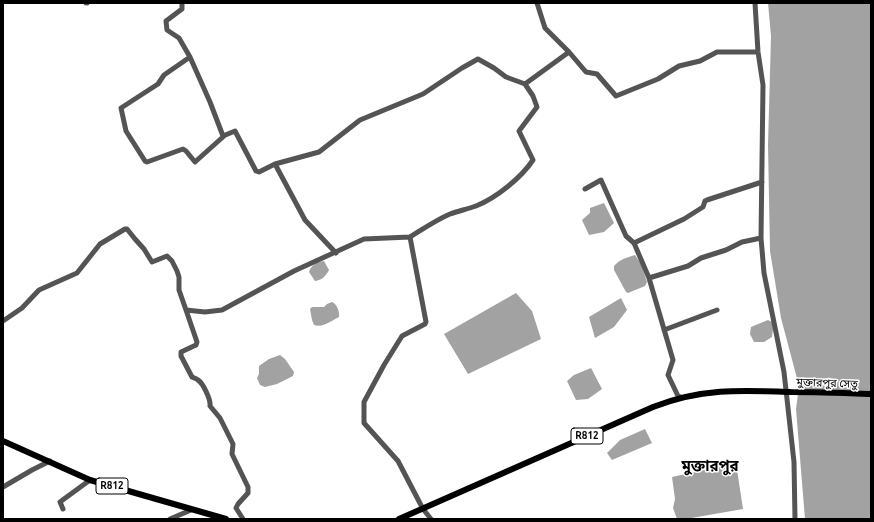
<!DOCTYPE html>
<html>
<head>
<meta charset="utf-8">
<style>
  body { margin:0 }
  #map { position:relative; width:874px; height:522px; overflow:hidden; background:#fff; font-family:Ubuntu,sans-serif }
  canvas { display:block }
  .frame { position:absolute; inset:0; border:4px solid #000; pointer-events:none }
</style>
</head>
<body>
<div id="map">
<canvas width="874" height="522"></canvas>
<div class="frame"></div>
</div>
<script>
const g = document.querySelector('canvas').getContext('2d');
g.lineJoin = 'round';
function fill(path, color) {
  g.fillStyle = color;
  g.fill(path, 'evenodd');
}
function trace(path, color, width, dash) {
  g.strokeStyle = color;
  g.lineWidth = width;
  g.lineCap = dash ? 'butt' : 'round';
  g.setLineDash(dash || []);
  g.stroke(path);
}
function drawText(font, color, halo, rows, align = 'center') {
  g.font = font + ' Ubuntu,"Noto Sans Bengali",sans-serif';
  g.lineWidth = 3;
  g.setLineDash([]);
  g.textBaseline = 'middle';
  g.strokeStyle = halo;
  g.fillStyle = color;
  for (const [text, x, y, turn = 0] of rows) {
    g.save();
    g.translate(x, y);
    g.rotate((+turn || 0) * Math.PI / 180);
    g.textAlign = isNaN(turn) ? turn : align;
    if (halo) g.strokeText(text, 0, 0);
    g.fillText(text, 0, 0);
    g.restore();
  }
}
fill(new Path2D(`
  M768 3H871V519H805L796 409 799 386 781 318 770 251 768 145 771 36Z
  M604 203 614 223 604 232 589 235 582 220 590 213V208Z
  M635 255 641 264 647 282 645 286 628 293 626 292 614 270V266C620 259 626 258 635 255Z
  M324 261 329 270C326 276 322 280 315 281L309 272C311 265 317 262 324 261Z
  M516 293 532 311 541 339 468 374 444 334Z
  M621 298 627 310 614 327 595 338 589 317Z
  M332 302C337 304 340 312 339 317 331 321 323 328 314 325L312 320 310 309 312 307H324L327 304Z
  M768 320 772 322 773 329 772 337 764 342H754L750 334 751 327Z
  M280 355 285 359 294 372 293 376 277 384 265 387 260 385 257 378 259 374V366L269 359Z
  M591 368 602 389 588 399 576 400 567 381 574 375Z
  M645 429 652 443 612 460 607 453 620 440Z
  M736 463 743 509 686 519H677L673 508 675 499 672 477Z`), '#a2a2a2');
trace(new Path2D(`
  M86 3H87
  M182 3V9L166 21 167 30 179 38 190 57 210 102 223 136 235 131 256 171 259 172 275 164 305 220 336 253
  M755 3 758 52 763 85 761 238 764 273 784 372 794 462 795 519
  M569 52 586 72 597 74 616 96 658 79 679 66 700 61 717 52H758
  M190 57 164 75 158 84 121 108 126 131 145 161 147 162 183 149 186 151 195 162 224 136
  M275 164 319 152 360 120 423 94 462 68 478 59 494 68 506 77 525 84
  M585 189 601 180 626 236 634 243 649 278
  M634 243 684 219 703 207 705 201 707 200 762 182
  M186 310 197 342 196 345 181 352V356L192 377C194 378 196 378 198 380 203 383 211 400 210 406L220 418 233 444 232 454 248 487V493L238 504 236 508 243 519
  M3 321 22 308 39 290 77 273 100 244 125 229H127L135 239 144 249 152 262 167 256 172 261 177 271 179 277V290L186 310 205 312 222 310 294 271 364 239 410 237
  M664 330 717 310
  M681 397 678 396 668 375 673 360 649 278 688 266 701 258 726 250 742 242 761 238
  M3 487 32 470 50 461
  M63 509 60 502 64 499 90 480
  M170 519 191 510
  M431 519 423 509 398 461 364 423V402L384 365 402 336 425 324 426 322 410 237C423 229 436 220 450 214 458 211 468 209 476 206 496 198 521 178 533 160L519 131 537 107 533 96 525 84 569 52 545 28 537 3`), '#545454', 5);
trace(new Path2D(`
  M3 441 90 480 226 519
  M399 519 653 407C701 388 741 390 791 392 818 392 844 393 871 394`), '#000', 6);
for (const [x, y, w] of [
  [587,436,32],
  [112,486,32]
]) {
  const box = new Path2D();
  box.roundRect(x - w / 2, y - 8, w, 16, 3);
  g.fillStyle = '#fff';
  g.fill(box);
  trace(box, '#000', 1);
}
drawText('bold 10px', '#000', null, [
  ["R812",587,436],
  ["R812",112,486]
]);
drawText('11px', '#000', '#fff', [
  ["মুক্তারপুর সেতু",827,383,2]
]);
drawText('bold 15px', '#000', '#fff', [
  ["মুক্তারপুর",710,466]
]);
</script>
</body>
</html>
